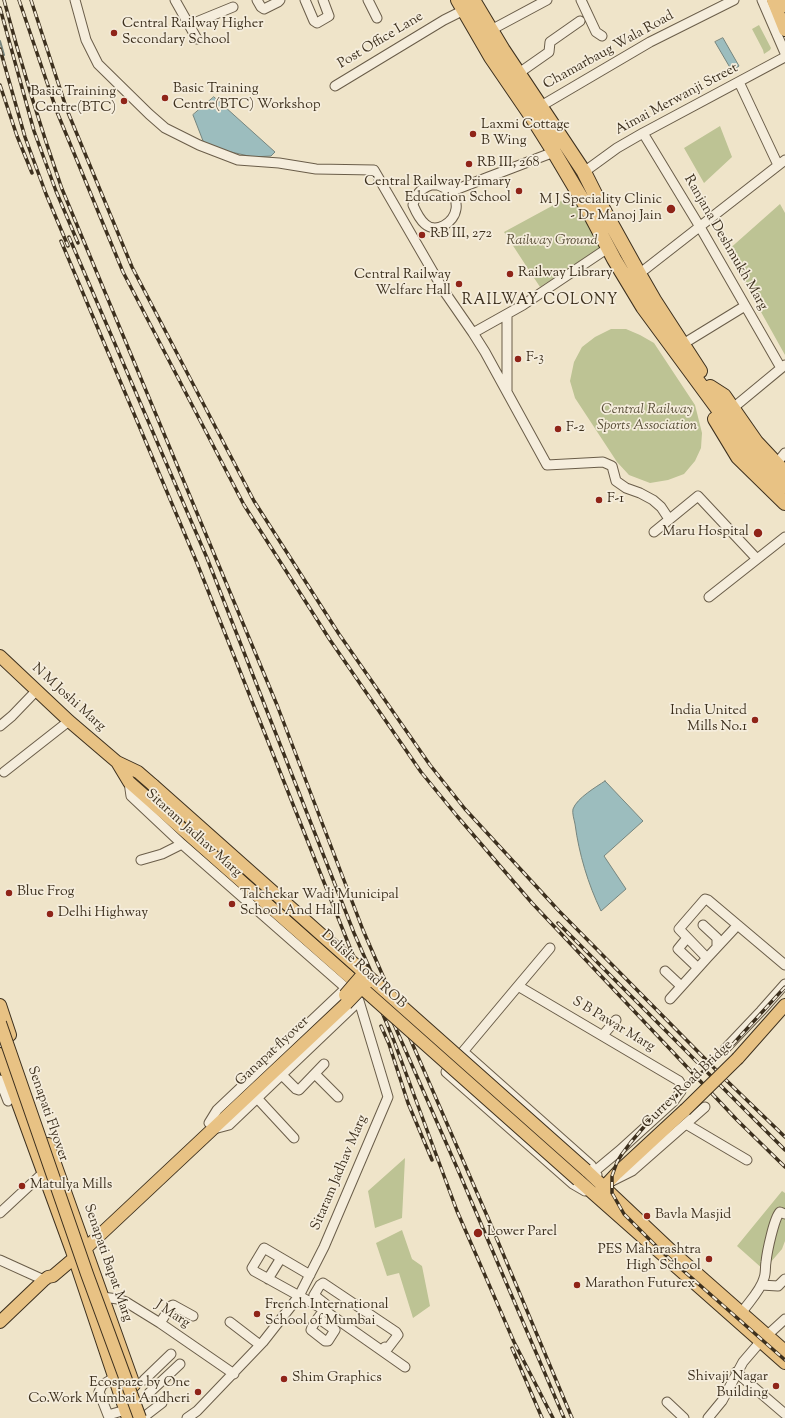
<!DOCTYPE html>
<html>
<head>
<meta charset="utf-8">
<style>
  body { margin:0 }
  canvas { display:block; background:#efe4c9 }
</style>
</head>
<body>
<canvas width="785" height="1418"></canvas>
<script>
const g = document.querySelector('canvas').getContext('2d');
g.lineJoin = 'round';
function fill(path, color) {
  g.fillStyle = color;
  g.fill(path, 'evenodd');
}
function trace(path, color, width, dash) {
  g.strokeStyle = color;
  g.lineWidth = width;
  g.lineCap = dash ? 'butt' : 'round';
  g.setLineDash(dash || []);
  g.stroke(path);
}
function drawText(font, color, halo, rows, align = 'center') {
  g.font = font + ' "Sorts Mill Goudy",serif';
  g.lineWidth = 3.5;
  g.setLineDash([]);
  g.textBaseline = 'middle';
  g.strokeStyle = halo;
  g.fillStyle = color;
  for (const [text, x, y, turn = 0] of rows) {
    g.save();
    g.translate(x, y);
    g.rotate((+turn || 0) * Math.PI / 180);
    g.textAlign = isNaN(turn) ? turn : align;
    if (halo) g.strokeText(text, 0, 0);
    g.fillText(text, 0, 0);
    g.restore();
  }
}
fill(new Path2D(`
  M759 25 771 48 770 50 764 54 763 50 752 29Z
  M720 126 732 157 704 183 684 148Z
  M574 194 602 247 540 287 504 232Z
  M780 204 785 213V355L727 251Z
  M611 329H626L640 335 654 343 695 405 702 433 701 448 695 461 684 474 668 480 650 483 629 475 617 462 575 398 570 381 574 362 582 347 595 337Z
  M405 1158 402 1218 375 1228 368 1191Z
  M782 1191 785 1193V1241L782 1249 764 1270 737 1246Z
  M402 1230 412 1259 422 1266 430 1306 413 1318 399 1273 387 1276 376 1243Z`), '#bdc394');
const water = new Path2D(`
  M723 38 739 66 732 71 715 42Z
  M214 97 275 152 271 156 253 157 205 146 193 115Z
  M605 781 643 821 604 856 626 889 601 911C588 884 579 854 575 824 574 819 572 813 573 809 577 798 596 787 605 781Z`);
fill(water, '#9cbdbe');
trace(water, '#76857e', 1);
trace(new Path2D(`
  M0 41 4 55`), '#76857e', 2);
const minor = new Path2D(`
  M75 0 86 40 98 64 149 114 165 128 199 145 238 160 279 163 316 169 374 170 444 291 473 333 523 305 608 248
  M175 0 197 39
  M257 0 261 7 264 9 278 2 280 0
  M305 0 314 21 317 23 329 16 323 0
  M368 0 377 18
  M581 0 596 32 602 36
  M762 0 785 53
  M189 25 233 7
  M491 30 547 0
  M519 73 549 52 550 42 580 21
  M739 82 778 165
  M335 86 444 20 464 10
  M541 106 650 42 734 0
  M643 133 700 227 781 368
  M584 172 617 148 643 133 785 57
  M431 185H438L452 191C455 197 457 203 456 209 454 223 436 234 425 224 419 219 416 212 413 205 416 194 420 189 431 185Z
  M452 191 554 152
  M639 274 785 160
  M507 314V390
  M473 333 485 352 547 465 603 462 612 466 616 481 626 488 640 493 653 500 661 507 669 519
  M683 344 745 306
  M733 408 785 365
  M776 464 785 453
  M654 532 698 496 757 559
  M709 597 785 537
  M0 726 12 716 37 690
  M4 772 69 721
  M129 782 131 796 182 844 346 988 359 1001 388 1097 324 1247 299 1296 263 1342 197 1411 187 1418
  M141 860 162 854 182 844
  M703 925 717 938V947
  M687 938 678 949 698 968
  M707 958 734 929
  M665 971 681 986
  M518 986 550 948
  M670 999 707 958 679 929 705 899 708 900 785 965
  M603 1035 616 1020
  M725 1049 761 1011 785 984
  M464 1052 591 1165 597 1175
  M315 1074 338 1097
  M282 1075 296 1089 299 1090 324 1064
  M0 1080 8 1101
  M257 1098 294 1138
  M209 1123 217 1110 346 988
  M686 1124 747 1160
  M214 1129 229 1125 359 1001
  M612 1181 632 1171 705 1107
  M585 1191 573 1184 446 1072 518 986 679 1081 682 1086 681 1091 673 1102 619 1151 595 1171
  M0 1213 43 1173 48 1171
  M0 1260 44 1280
  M310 1275 264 1248 252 1268 254 1271 321 1308 405 1367
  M268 1279 281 1258
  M761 1285 778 1286 785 1279
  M98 1298 102 1297 118 1299 126 1302 160 1323 234 1374
  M328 1306 314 1295 320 1285 323 1283 396 1332 398 1335 388 1348 385 1347 382 1350
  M742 1312C749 1302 761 1290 764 1278 766 1273 765 1267 766 1262 767 1252 774 1218 780 1212L785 1214
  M318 1318 335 1330 328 1341H325L311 1330C313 1323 320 1316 324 1310
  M230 1322 260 1345
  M160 1323 171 1306 173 1305 193 1316
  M736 1372 785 1414
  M114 1378 102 1385 99 1392 108 1415 122 1411
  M144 1380 171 1354
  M149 1393 180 1364
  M667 1402 684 1418
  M145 1416 162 1403
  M708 1418 722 1401 743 1362 761 1341 785 1319`);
const major = new Path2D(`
  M773 0 785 30
  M783 0 785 6
  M0 656 69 721 117 762 129 782 362 988
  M117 762 138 772 153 785
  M0 1005 10 1035
  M0 1054 72 1251 128 1418
  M738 1058 785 1005
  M48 1144 134 1385
  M586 1170 676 1255 785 1351
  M578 1180 785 1363
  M600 1191 617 1173 685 1110
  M0 1322 44 1280 48 1277 53 1276 86 1248 346 1004`);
const highway = new Path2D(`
  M458 0 491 57 532 117 554 152 586 206 614 259 643 307 749 451 785 486
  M473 0 503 50 584 172 598 200 639 274 654 300 700 371
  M710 387 724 396 756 442 785 473
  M715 419 738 457 785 503`);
trace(minor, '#6a5d49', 11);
trace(major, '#3d301e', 14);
trace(highway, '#3d301e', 16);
trace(minor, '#f5eddc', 9);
trace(major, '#e8c284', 12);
trace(highway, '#e8c284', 14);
const rail = new Path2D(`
  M4 0C21 64 40 126 62 189L277 705 363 930 491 1225 572 1418
  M19 0 57 112 123 272 244 505 330 640 421 772 457 816 532 903 737 1120 785 1167
  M31 0 67 110 132 267 254 501 339 634 430 765 465 809 559 911 726 1080 785 1137
  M0 8 34 131 56 191 78 243
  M0 49 25 137 46 194 68 246
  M0 85 17 136 32 173
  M69 237 207 558 354 933 458 1170 564 1418
  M61 241 197 563 370 998
  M558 923 785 1150
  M785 987 734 1043 649 1121 631 1142 622 1154 617 1162 612 1176V1193L624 1214 661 1251 785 1360
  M372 988 394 1041 457 1211 514 1342 553 1418
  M381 1026 389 1044 408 1103 432 1160
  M512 1348 542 1418`);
trace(rail, '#3d301e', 3.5);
trace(rail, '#f5eddc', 2, [6]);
const majorBridge = new Path2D(`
  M153 785 586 1170
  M362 988 578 1180
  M345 995 364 973
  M346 1004 367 982
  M0 1023 87 1274 140 1418
  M685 1110 738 1058`);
trace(majorBridge, '#3d301e', 14, []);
trace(majorBridge, '#e8c284', 12);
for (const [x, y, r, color] of [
  [114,33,4,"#8f2418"],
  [165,98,4,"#8f2418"],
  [124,101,4,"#8f2418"],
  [473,134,4,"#8f2418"],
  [469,164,4,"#8f2418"],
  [519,191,4,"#8f2418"],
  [671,209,5,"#8f2418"],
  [422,235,4,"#8f2418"],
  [510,274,4,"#8f2418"],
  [459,284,4,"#8f2418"],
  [518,359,4,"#8f2418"],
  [558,429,4,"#8f2418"],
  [599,500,4,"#8f2418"],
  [758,533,5,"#8f2418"],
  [755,720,4,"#8f2418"],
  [9,893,4,"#8f2418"],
  [232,904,4,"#8f2418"],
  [50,914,4,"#8f2418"],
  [22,1186,4,"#8f2418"],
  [647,1216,4,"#8f2418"],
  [478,1233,5,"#8f2418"],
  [709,1259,4,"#8f2418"],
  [577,1285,4,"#8f2418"],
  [257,1314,4,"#8f2418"],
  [284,1379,4,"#8f2418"],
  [776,1386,4,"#8f2418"],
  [198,1392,4,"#8f2418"]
]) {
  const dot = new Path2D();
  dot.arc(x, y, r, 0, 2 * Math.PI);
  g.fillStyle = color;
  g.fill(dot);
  trace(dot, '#f5eddc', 1.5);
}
drawText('14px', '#3d301e', '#f5eddc', [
  ["Central Railway Higher",122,25],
  ["Secondary School",122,41],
  ["Basic Training",173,90],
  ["Centre(BTC) Workshop",173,106],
  ["Basic Training",116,93,"right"],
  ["Centre(BTC)",116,109,"right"],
  ["Laxmi Cottage",481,126],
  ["B Wing",481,142],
  ["RB III, 268",477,164],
  ["Central Railway Primary",511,183,"right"],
  ["Education School",511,199,"right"],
  ["M J Speciality Clinic",662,201,"right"],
  ["- Dr Manoj Jain",662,217,"right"],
  ["RB III, 272",430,235],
  ["Railway Library",518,274],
  ["Central Railway",451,276,"right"],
  ["Welfare Hall",451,292,"right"],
  ["F-3",526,359],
  ["F-2",566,429],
  ["F-1",607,500],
  ["Maru Hospital",749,533,"right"],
  ["India United",747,712,"right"],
  ["Mills No.1",747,728,"right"],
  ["Blue Frog",17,893],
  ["Talchekar Wadi Municipal",240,896],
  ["School And Hall",240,912],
  ["Delhi Highway",58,914],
  ["Matulya Mills",30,1186],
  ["Bavla Masjid",655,1216],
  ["Lower Parel",487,1233],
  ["PES Maharashtra",701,1251,"right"],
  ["High School",701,1267,"right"],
  ["Marathon Futurex",585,1285],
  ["French International",265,1306],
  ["School of Mumbai",265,1322],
  ["Shivaji Nagar",768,1378,"right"],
  ["Building",768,1394,"right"],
  ["Shim Graphics",292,1379],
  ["Ecospaze by One",190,1384,"right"],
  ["Co.Work Mumbai Andheri",190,1400,"right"]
], 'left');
drawText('14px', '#3d301e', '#f5eddc', [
  ["Post Office Lane",381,41,-31],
  ["Chamarbaug Wala Road",609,51,-29],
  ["Aimai Merwanji Street",677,100,-28],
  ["Ranjana Deshmukh Marg",725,243,60],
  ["N M Joshi Marg",68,698,42],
  ["Sitaram Jadhav Marg",193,834,42],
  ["Delisle Road ROB",363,970,42],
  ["S B Pawar Marg",613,1025,31],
  ["Ganapat flyover",273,1052,-43],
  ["Currey Road Bridge",688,1085,-44],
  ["Senapati Flyover",47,1114,71],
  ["Sitaram Jadhav Marg",340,1173,-67],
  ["Senapati Bapat Marg",107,1263,71],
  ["J Marg",172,1315,33]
]);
drawText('italic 14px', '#574d36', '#f5eddc', [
  ["Railway Ground",552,242],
  ["Central Railway",647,411],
  ["Sports Association",647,427]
]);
g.letterSpacing = '1px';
drawText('15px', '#3d301e', '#f5eddc', [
  ["RAILWAY COLONY",540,301]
]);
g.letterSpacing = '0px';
</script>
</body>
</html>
